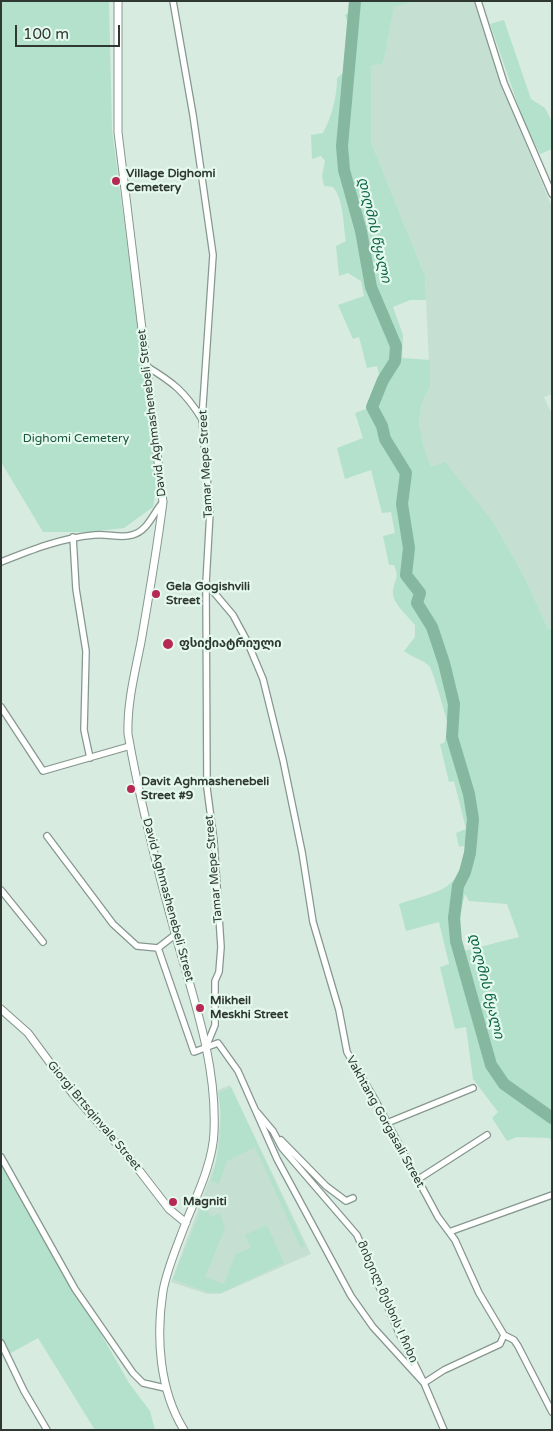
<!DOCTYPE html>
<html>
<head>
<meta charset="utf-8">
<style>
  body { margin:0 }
  #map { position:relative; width:553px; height:1431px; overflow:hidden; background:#d8ebe1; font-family:"Varela Round",sans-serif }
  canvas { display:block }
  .frame { position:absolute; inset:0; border:2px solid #303834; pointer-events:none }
  .scale { position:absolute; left:15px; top:25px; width:105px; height:22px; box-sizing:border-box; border:2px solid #303834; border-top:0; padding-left:6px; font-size:15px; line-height:18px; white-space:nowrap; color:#303834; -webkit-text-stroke:4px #e5f9ee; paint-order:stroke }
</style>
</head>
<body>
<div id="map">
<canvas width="553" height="1431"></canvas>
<div class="frame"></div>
<div class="scale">100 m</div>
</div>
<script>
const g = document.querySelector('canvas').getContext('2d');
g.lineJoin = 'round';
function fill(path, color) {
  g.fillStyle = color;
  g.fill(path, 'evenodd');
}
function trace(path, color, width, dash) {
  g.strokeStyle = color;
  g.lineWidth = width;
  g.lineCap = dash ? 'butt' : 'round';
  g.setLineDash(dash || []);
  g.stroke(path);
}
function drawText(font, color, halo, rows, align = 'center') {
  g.font = font + ' "Varela Round","Noto Sans Georgian",sans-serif';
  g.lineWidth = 4.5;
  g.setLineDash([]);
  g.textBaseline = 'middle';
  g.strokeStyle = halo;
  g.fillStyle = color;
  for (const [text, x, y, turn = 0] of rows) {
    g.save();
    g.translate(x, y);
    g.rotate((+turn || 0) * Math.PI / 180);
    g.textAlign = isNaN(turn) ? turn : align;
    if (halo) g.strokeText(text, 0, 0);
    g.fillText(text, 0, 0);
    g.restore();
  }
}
fill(new Path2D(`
  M417 1H474L503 88 552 207V394L544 397 552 414V628L548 629 523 574 494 523 431 467 423 444 419 423 422 402 430 387 425 276 371 142V64H383L394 7Z
  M230 1085 311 1254 220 1294H207L171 1282 216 1161 221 1111 218 1090Z`), '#c5e0d3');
fill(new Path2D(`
  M1 1H109L112 130 148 404 156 488 153 507 124 528 90 532H43L1 462Z
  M352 1H417L394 7 383 64 371 65V142L425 276 426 300H410L393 307 403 335 402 358 430 360V387L422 402 419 423 423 444 431 467 445 462 494 523 523 574 548 629 552 628V1141L549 1138 517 1137 507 1141 492 1118 498 1112 473 1079 466 1027 455 1029 440 967 449 964 439 922 406 931 399 904C440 890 459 893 467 845L459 847 456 833 466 829 454 781 449 782 440 744 444 743C446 738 448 732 448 727 448 722 433 672 430 667 423 659 412 658 404 651L415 637V625C409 617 392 603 393 592 394 579 400 579 394 565H389L383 536 395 533 391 512 382 513 371 470 345 479 337 448 363 438 355 413 369 408 379 374 377 366 367 368 359 337 353 339 338 305 364 296 361 281 348 273 339 276 336 246 346 241C343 225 344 200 333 187L324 186 322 176 325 161 321 156 312 159 311 135 323 133C332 116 337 97 337 78L343 73 348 24 345 15 351 11ZM465 894 469 901 507 904 519 937 464 951C458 933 460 912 465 894Z
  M504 20 531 99 545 108 552 122V149L540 154 525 125 490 24Z
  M231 1087 305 1246 301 1248 255 1147 227 1161 219 1184 211 1181C220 1151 224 1123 218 1093Z
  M1 1160 129 1383 150 1411 155 1430H95L38 1338 9 1354 1 1338Z
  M205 1206 211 1217 220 1213 225 1228 205 1277 224 1284 236 1254 251 1248 245 1235 267 1225 284 1263 221 1293 207 1292 173 1279 202 1207Z`), '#b3e1cb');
trace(new Path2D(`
  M355 1 342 146 344 170 361 231 371 287 396 346 395 361 383 380 372 407 382 426 385 439 406 473 402 504 409 548 406 575 420 593 417 603 432 627 444 663 454 704 452 737 469 794 473 819 470 853 465 872 458 886 454 918 456 941 491 1065 504 1084 552 1118`), '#86b79f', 12);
const minor = new Path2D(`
  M173 1 193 115 213 255 202 419 210 512 206 583 207 788 214 841 221 947 219 972 215 981V1025L206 1047
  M478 1 504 83 552 194
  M146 366C174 383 184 391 202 419
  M73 537 76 589 86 651 84 730 90 758
  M1 562C31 550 61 538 94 535 106 533 121 539 132 535 148 531 153 513 163 502
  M206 583 233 615 247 641 263 679 283 760 302 852 313 922 339 1010 347 1052 374 1098 438 1217 455 1240 479 1293 504 1335 514 1340 518 1346 552 1412
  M1 707 43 771 130 746
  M47 836 113 924 137 946 158 948 176 934
  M1 890 43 942
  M158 948 194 1052 218 1043 238 1071 277 1159 351 1296 373 1327 424 1383 444 1430
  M257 1112 273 1131 282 1148 357 1235 399 1333 424 1383 444 1370 500 1344 504 1335
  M387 1123 473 1088
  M281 1140 326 1186 346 1201 353 1198
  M1 1157 75 1289 133 1373 143 1383 165 1388
  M417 1180 487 1135
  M449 1232 552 1195
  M1 1343 24 1391 47 1430`);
const tertiary = new Path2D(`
  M118 1V132L163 502C157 549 149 596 141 642 135 672 127 703 128 734 140 803 158 872 177 940 195 1003 217 1066 214 1132 213 1162 197 1195 186 1222 178 1244 167 1268 163 1291 156 1336 159 1390 184 1430
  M1 1009 28 1033 73 1094 132 1161 169 1209 186 1223`);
trace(minor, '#85978e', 8);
trace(tertiary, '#85978e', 9);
trace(minor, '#fff', 5.5);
trace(tertiary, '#fff', 7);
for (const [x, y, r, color] of [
  [116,181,5,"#b82854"],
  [156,594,5,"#b82854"],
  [168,644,6,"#b82854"],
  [131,789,5,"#b82854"],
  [200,1008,5,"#b82854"],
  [173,1202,5,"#b82854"]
]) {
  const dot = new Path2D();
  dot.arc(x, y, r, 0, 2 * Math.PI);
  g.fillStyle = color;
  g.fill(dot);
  trace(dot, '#e5f9ee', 2);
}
drawText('bold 12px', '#303834', '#e5f9ee', [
  ["Village Dighomi",126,174],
  ["Cemetery",126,188],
  ["Gela Gogishvili",166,587],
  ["Street",166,601],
  ["ფსიქიატრიული",179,644],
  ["Davit Aghmashenebeli",141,782],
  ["Street #9",141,796],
  ["Mikheil",210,1001],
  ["Meskhi Street",210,1015],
  ["Magniti",183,1202]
], 'left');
drawText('12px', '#303834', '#e5f9ee', [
  ["David Aghmashenebeli Street",152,413,-97],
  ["Tamar Mepe Street",206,464,-93],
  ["Tamar Mepe Street",214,869,-95],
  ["David Aghmashenebeli Street",168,900,75],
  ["Giorgi Brtsqinvale Street",94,1116,50],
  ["Vakhtang Gorgasali Street",385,1122,61],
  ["მიხეილ მესხის I ჩიხი",387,1302,66]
]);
drawText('12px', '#18543d', '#e5f9ee', [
  ["Dighomi Cemetery",76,439]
]);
drawText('italic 14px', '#0a6345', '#e5f9ee', [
  ["დიღმის წყალი",374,230,77],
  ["დიღმის წყალი",486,986,76]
]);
</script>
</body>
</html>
